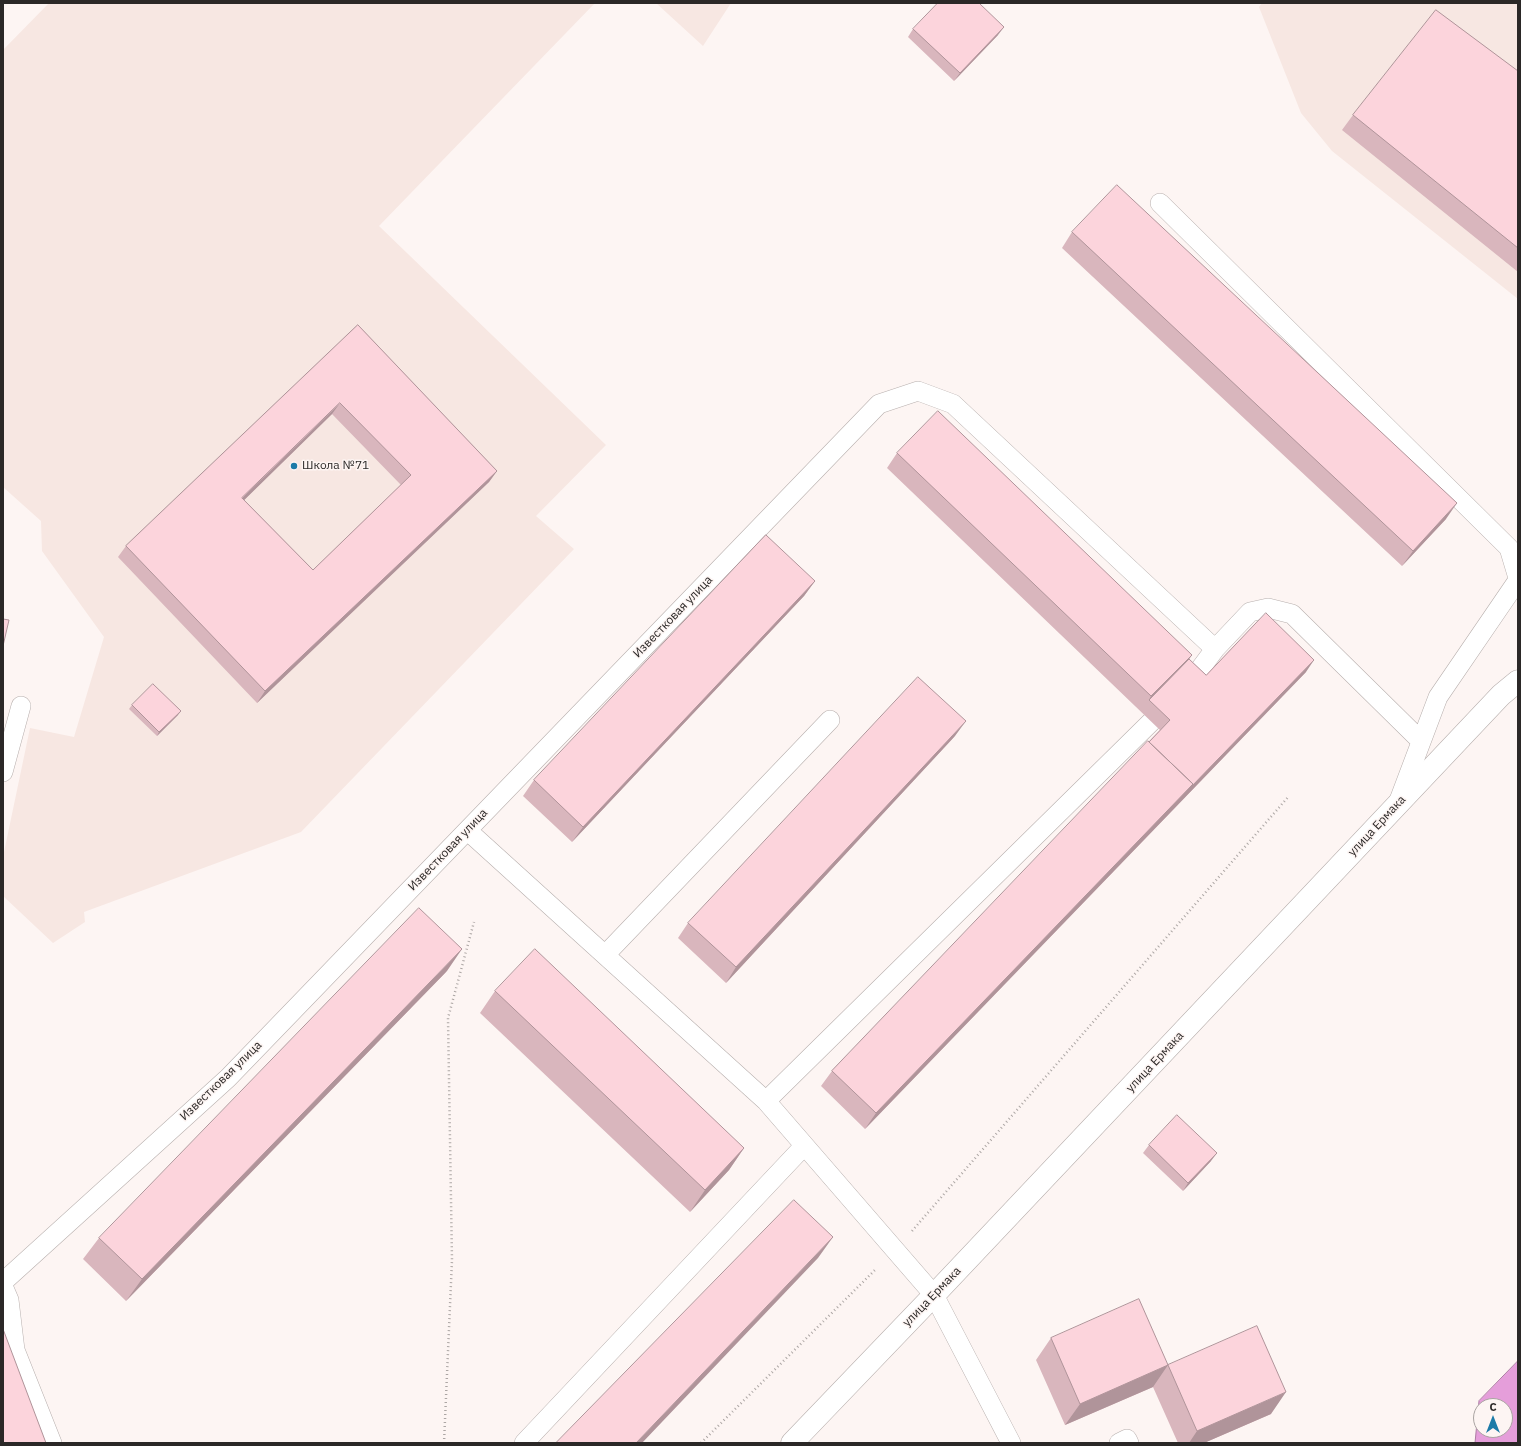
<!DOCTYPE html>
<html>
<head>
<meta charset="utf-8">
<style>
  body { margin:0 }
  #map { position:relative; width:1521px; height:1446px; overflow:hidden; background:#fdf5f3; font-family:"IBM Plex Sans",sans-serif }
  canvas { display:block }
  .frame { position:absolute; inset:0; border:4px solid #2b2827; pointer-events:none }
  .north { position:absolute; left:1473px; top:1398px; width:40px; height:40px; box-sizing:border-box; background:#fdf5f3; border:1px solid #a9a3a1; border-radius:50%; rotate:0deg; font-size:11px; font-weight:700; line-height:16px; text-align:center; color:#2b2827 }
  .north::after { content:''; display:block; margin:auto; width:14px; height:18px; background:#1c7ba8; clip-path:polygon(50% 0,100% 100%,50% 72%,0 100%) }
</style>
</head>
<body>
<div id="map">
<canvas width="1521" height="1446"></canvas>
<div class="frame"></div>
<div class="north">С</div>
</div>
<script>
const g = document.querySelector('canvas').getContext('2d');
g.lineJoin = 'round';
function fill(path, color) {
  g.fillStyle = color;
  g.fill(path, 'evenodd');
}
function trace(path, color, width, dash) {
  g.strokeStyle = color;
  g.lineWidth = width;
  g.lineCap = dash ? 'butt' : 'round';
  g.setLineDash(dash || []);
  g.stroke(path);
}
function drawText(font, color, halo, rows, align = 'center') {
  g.font = font + ' "IBM Plex Sans",sans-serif';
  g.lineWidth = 3;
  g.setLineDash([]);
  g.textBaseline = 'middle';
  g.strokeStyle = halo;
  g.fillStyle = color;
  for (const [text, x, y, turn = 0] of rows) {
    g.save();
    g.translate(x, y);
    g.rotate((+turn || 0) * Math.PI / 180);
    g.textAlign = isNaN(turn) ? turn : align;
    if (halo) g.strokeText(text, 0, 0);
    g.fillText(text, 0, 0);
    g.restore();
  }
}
fill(new Path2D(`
  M49 3H595L379 226 606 445 536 516 574 549 301 832 84 912 85 922 53 943 3 896V857L30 728 74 737 104 637 42 551 41 521 3 487V50Z
  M656 3H731L703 46Z
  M1262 3H1518V299L1332 151 1301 113 1259 7Z`), '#f7e7e2');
const water = new Path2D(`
  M1518 1361V1443H1475L1479 1401ZM1481 1406H1505V1430H1481Z`);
fill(water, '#e59eda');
trace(water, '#ad7ba4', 1);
const lane = new Path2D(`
  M1160 203 1509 548 1518 578
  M1191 681 1215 649 1250 612 1268 608 1292 614 1421 741
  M3 772 21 706
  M1398 803 1438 697 1518 580
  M468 831 766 1101 934 1295 1011 1443
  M605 955 830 720
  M766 1101 1151 722
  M3 1282 228 1078 879 404 918 391 953 404 1215 649
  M3 1286 9 1300 15 1350 52 1443
  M524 1443 804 1146
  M1119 1443 1127 1439 1129 1443`);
const street = new Path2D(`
  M792 1443 934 1295 1501 695 1518 681`);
trace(lane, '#b7afad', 20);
trace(street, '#b7afad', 23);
trace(new Path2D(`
  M912 1231 1289 796
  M444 1443 452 1260 448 1018 474 922
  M701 1443 876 1269`), '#aca6a4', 2.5, [1, 3]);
trace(lane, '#fff', 19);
trace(street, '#fff', 22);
fill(new Path2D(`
  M913 29 998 35 954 81 908 37Z
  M1518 71V272L1342 130 1353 115Z
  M1072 232 1446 519 1402 566 1062 248Z
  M358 325 497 471 489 482 257 703 118 557 126 546ZM332 414 401 485 313 570 244 500Z
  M897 453 1192 655 1189 659 1206 675 1306 672 865 1129 821 1086 832 1071 1160 730 887 468Z
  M815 581 804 596 572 842 523 796 534 780Z
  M132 705 178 715 157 736 129 709Z
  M955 736 726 983 678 938 688 923Z
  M447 971 126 1301 83 1259 99 1238Z
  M495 991 744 1148 729 1170 690 1212 480 1013Z
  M1149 1145 1211 1161 1183 1191 1143 1153Z
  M1051 1338 1168 1365 1271 1414 1204 1443H1178L1153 1387 1065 1425 1036 1360Z`), '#d9b6bd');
fill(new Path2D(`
  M1004 27 998 35 954 81 960 73Z
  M340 403 332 414 234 510 242 498Z
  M497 471 489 482 257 703 265 691Z
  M1457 503 1446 519 1402 566 1413 551Z
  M815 581 804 596 572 842 583 827Z
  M1192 655 1181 670 1149 700 1151 696Z
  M1314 660 1306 672 865 1129 876 1113 1193 784Z
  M181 711 178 715 157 736 159 732Z
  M966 721 955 736 726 983 736 967Z
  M462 949 447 971 126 1301 142 1279Z
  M744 1148 729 1170 690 1212 705 1190Z
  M1217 1153 1211 1161 1183 1191 1188 1183Z
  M833 1237 818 1258 642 1443H636Z
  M1168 1365 1153 1387 1065 1425 1080 1404Z
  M1286 1392 1271 1414 1204 1443H1189L1197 1431Z`), '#b0949a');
const building = new Path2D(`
  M938 3H979L1004 27 960 73 913 29Z
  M1436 10 1518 71V248L1353 115Z
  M1117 185 1457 503 1413 551 1072 232Z
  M358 325 497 471 265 691 126 546ZM340 403 411 475 313 570 242 498Z
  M938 411 1192 655 1151 696 897 453Z
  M766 535 815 581 583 827 534 780Z
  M1266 613 1314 660 1190 788 1193 784 1149 742 1170 720 1149 700 1189 659 1206 675Z
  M3 619 9 620 3 646Z
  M918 677 966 721 736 967 688 923Z
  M153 684 181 711 159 732 132 705Z
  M1148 741 1193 784 876 1113 832 1071Z
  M419 908 462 949 142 1279 99 1238Z
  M535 949 744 1148 705 1190 495 991Z
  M1177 1115 1217 1153 1188 1183 1149 1145Z
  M794 1200 833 1237 636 1443H556Z
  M1139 1299 1168 1365 1080 1404 1051 1338Z
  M1257 1326 1286 1392 1197 1431 1168 1365Z
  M3 1329 46 1443H3Z`);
fill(building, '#fcd4dc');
trace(building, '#b0949a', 1);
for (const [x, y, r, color] of [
  [294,466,4,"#1c7ba8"]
]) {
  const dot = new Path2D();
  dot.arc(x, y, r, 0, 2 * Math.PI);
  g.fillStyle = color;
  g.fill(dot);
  trace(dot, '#fdf5f3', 1.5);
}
drawText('12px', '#2b2827', '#fdf5f3', [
  ["Школа №71",302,466]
], 'left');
drawText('12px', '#2b2827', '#fdf5f3', [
  ["Известковая улица",673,617,-46],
  ["улица Ермака",1377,826,-47],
  ["Известковая улица",448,850,-46],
  ["улица Ермака",1155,1062,-47],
  ["Известковая улица",221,1081,-44],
  ["улица Ермака",932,1297,-46]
]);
</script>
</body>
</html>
